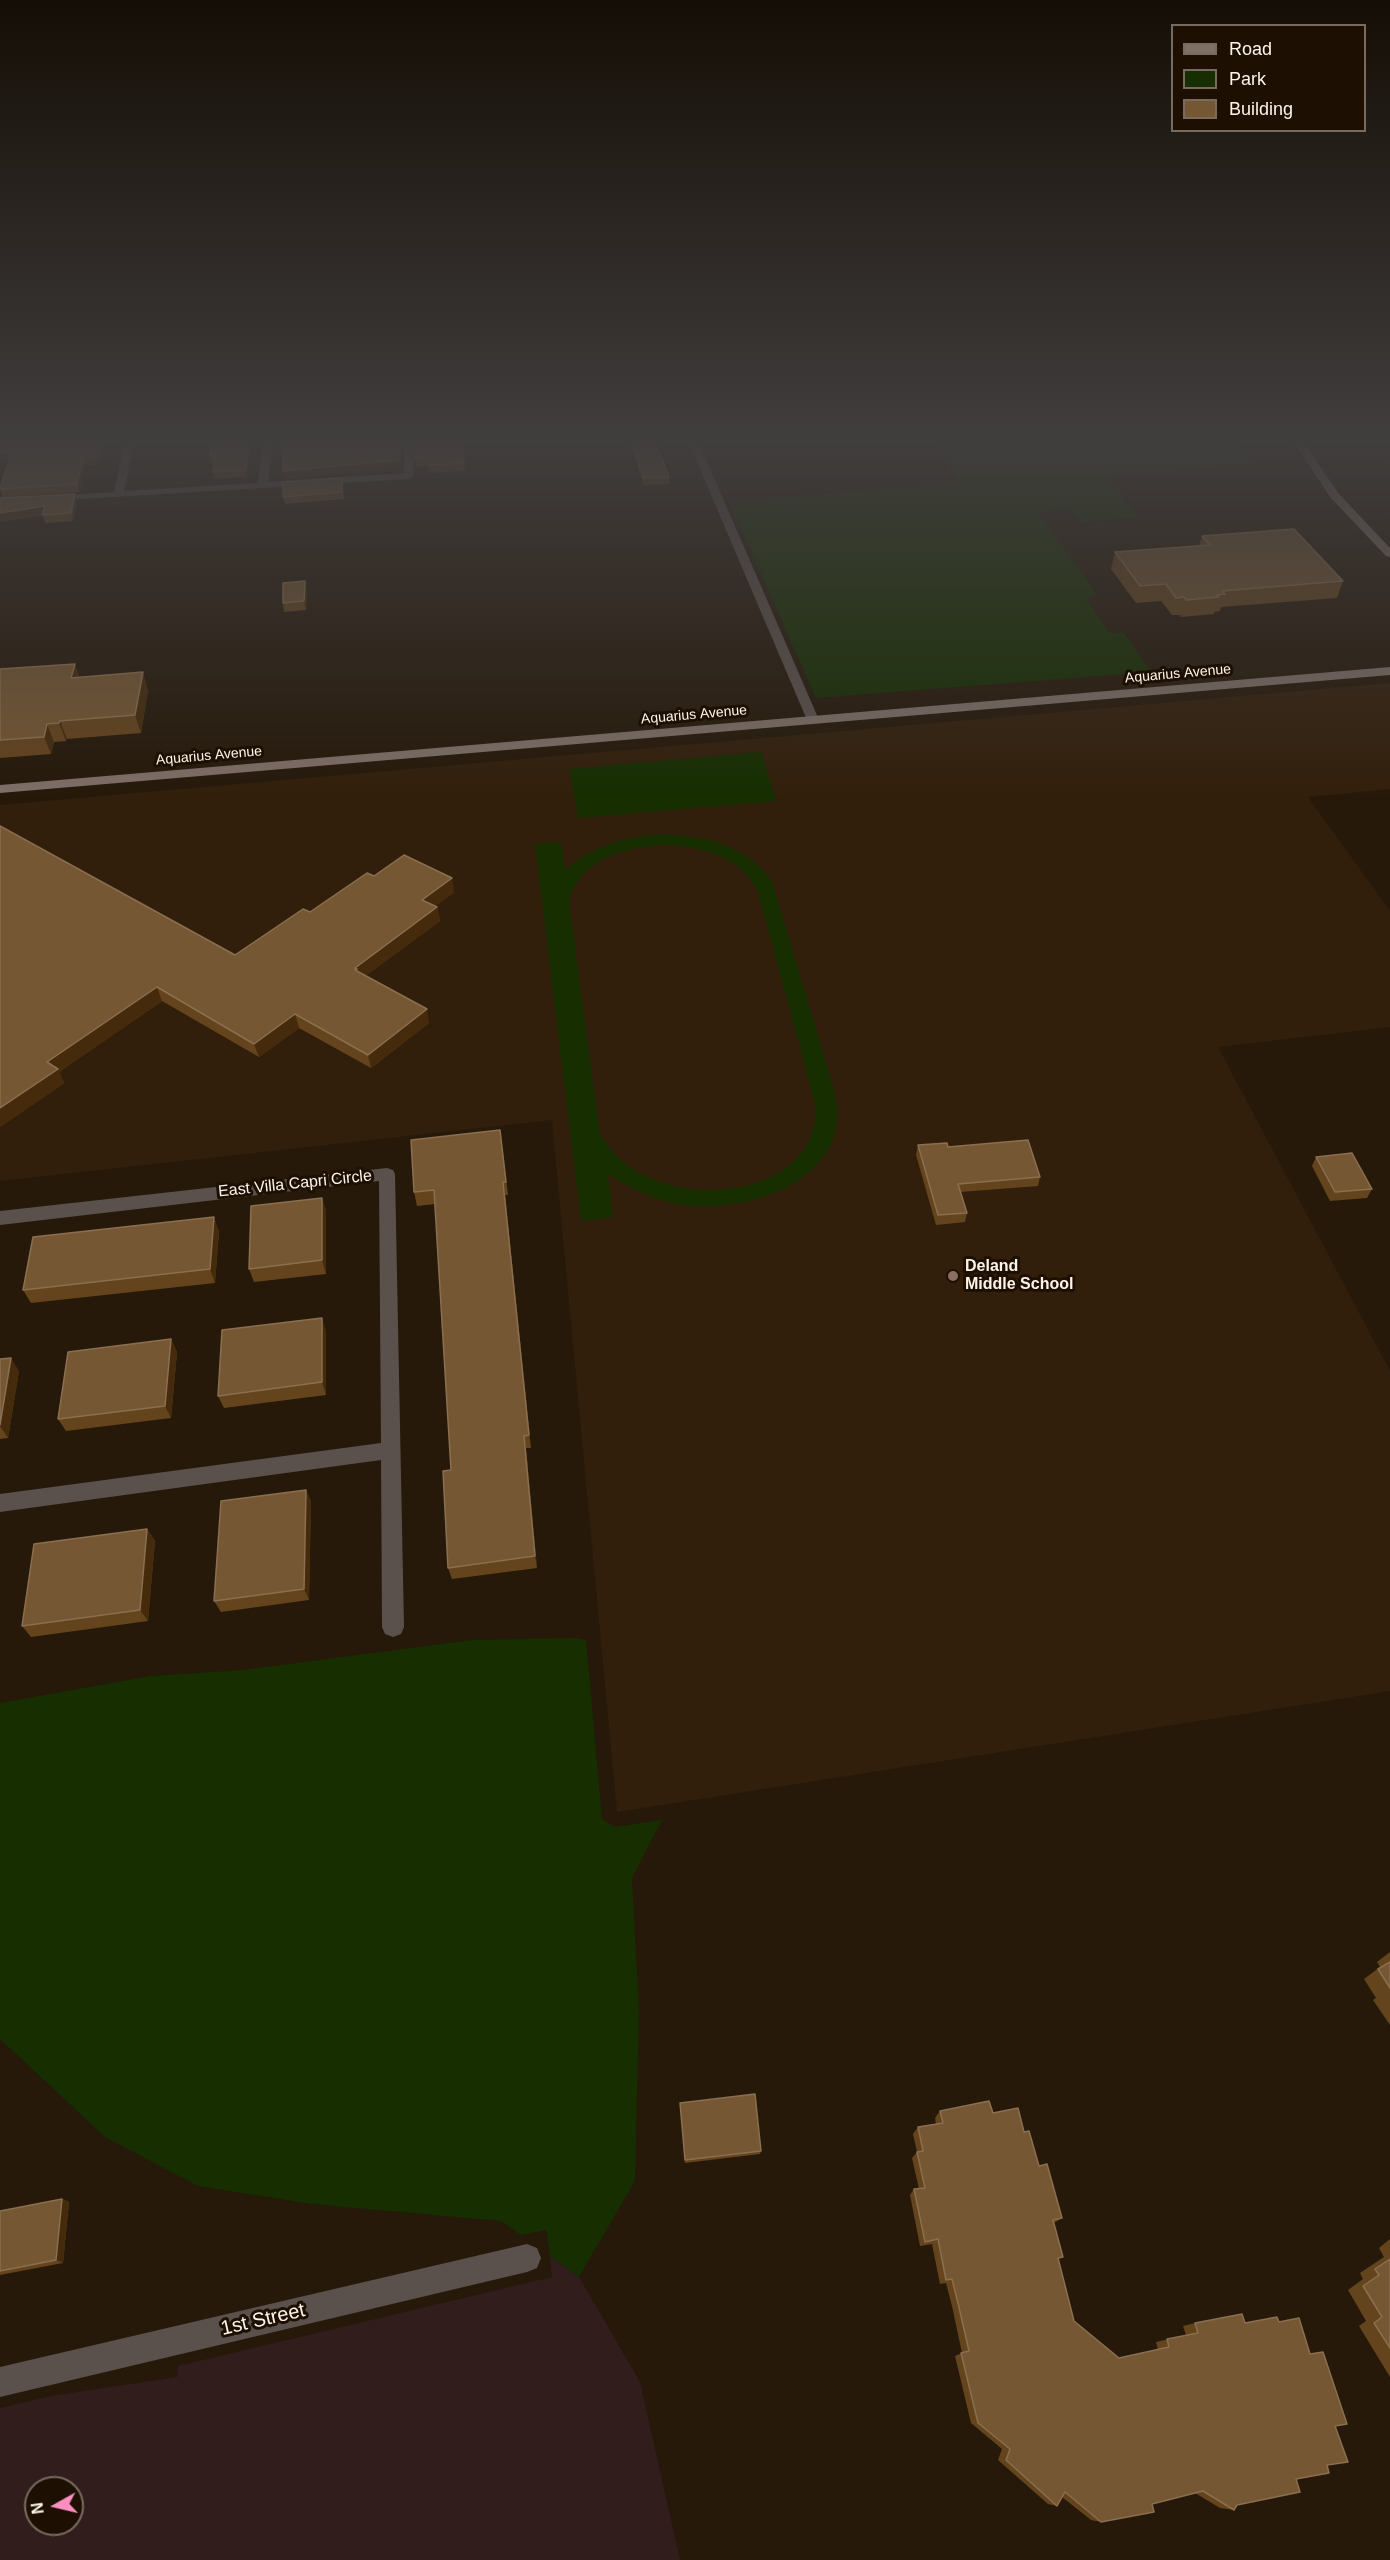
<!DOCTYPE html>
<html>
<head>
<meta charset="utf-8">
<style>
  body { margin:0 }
  #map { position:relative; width:1390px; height:2560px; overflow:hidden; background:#26190a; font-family:Helvetica,sans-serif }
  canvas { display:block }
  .legend { position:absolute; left:1171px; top:24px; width:195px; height:108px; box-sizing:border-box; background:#1d1003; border:2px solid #776b5f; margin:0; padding:8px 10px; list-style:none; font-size:18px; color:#fdf3e9 }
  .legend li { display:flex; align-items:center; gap:12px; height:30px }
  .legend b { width:30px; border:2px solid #776b5f }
  .north { position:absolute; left:24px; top:2476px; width:60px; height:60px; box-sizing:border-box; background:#1d1003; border:2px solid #776b5f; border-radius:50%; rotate:262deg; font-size:16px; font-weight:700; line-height:24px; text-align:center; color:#fdf3e9 }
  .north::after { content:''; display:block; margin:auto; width:21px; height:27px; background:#fd8ec0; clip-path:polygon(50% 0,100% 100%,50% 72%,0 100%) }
</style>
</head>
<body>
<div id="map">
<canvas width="1390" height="2560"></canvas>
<ul class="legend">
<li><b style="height:8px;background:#7e6f67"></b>Road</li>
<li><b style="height:16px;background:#162e00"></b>Park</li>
<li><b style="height:16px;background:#755733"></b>Building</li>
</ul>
<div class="north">N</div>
</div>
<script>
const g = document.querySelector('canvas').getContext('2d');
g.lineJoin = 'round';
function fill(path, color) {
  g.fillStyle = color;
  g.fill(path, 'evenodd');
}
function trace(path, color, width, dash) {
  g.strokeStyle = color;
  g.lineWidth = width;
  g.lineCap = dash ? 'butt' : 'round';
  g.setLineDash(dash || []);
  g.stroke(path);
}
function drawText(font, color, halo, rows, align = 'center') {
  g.font = font + ' Helvetica,sans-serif';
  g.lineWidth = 6;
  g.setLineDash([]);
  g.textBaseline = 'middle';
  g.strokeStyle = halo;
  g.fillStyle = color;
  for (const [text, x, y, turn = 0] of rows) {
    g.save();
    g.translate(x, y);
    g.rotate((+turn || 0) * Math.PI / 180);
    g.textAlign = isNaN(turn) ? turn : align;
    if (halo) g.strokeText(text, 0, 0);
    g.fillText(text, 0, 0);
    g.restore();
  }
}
fill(new Path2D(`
  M550 2256 579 2277 640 2382 680 2560H0V2408L51 2396 177 2377 178 2366 552 2277ZM36 2488H72V2524H36Z`), '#301d1c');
fill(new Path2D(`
  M1390 683V789L1308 797 1390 911V1027L1218 1047 1390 1371V1691L617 1812 552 1120 0 1181V805Z`), '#321f0b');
fill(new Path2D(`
  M938 443H1238L1256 464 1106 475 1139 517 1080 522 1071 509 1038 512 1097 594 1087 600 1109 632 1124 633 1151 672 816 698 729 502 957 483Z
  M761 752 777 801 578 818 569 769Z
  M658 834C701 835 746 844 772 881L835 1093C855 1178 751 1214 684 1205 655 1201 631 1189 608 1174L613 1217 581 1221 535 844 561 842 565 870C592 847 622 837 658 834ZM666 845C702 847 741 856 758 892L813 1096C836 1203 645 1223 600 1133L569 902C579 858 627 847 666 845Z
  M576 1638 586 1640 602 1819 614 1827 662 1820 632 1878 639 2010 635 2181 579 2277 550 2256 546 2230 521 2235 501 2221 312 2204 198 2186 105 2137 0 2039V1703L151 1676 243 1670 472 1640Z`), '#162e00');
fill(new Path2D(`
  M124 443H134L124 491 258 483 263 443H273L268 482 404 473 403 443H413L414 476 409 479 49 501V497L53 496 114 492Z
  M689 443H699L819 720 817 723 813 724 807 720Z
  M387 1168 393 1170 395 1174 404 1627 401 1634 393 1637 385 1634 382 1627 381 1460 0 1512V1494L381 1443 379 1181 0 1225V1211Z
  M527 2244 537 2248 541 2258 537 2268 527 2272 0 2397V2367Z`), '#5b514c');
fill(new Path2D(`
  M1294 443H1304L1339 494 1390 548V557L1386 556 1331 498Z
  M1390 667V675L0 793V785Z`), '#7e6f67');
fill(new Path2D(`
  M104 443 97 465H85L79 492 2 497 0 487 9 460Z
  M253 443 246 477 215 479 213 472 214 462 211 463 209 455Z
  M463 443 465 471 429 473 428 467H416L415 460Z
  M630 443H656L669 477V484L644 485Z
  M342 478 344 499 285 504 283 497Z
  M0 498 77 502 73 521 45 523 43 515 0 522Z
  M1202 536 1343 581 1337 598 1221 607 1220 611 1214 612V614L1181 617 1180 615H1172L1161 601 1136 603 1111 569 1115 552 1199 546Z
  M305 581 307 590 306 610 284 612 283 603Z
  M0 669 79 678 148 690 141 733 67 739 66 741 54 742 51 754 0 758Z
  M0 826 235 955 374 876 454 892 435 906 437 907 440 921 365 976 429 1023 371 1068 299 1028 259 1057 162 1001 59 1072 64 1083 0 1127Z
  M502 1144 508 1195H505L531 1448H526L537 1568 452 1579 448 1568 451 1470 435 1204 417 1206 414 1192Z
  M918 1145 948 1147 1040 1177 1038 1186 960 1192 967 1213 965 1222 936 1225 916 1155Z
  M1316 1157 1372 1189 1367 1198 1330 1201 1312 1166Z
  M322 1198 326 1211V1274L254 1282 249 1269Z
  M219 1231 215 1283 31 1303 23 1290Z
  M326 1331V1395L224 1408 218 1396Z
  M171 1339 177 1352 171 1418 66 1431 58 1419Z
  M0 1359 19 1371 8 1438 0 1439Z
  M306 1490 311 1502 309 1600 221 1612 214 1601Z
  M147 1529 155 1541 148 1621 31 1637 22 1626Z
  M1390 1952V2025L1373 2000 1376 1998 1364 1979 1380 1967 1377 1962Z
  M680 2103 761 2151 760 2154 685 2163Z
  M940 2111 993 2113 1024 2132 1062 2218 1054 2223 1063 2257 1058 2259 1074 2321 1119 2358 1158 2350 1156 2342 1186 2335 1183 2326 1195 2323 1279 2322 1310 2354 1335 2426 1327 2465 1237 2505 1234 2510 1220 2508 1195 2493 1152 2504 1101 2522 1091 2520 1062 2497 1057 2506 1048 2504 998 2460 1002 2449 971 2423 955 2356 962 2353 952 2306 946 2283 940 2284 932 2244 920 2246 910 2195 914 2189H919L912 2158 917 2152 913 2134 918 2127 936 2124 935 2118Z
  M62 2199 69 2202 63 2263 0 2275V2211Z
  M1390 2239V2377L1359 2326 1366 2321 1348 2290 1363 2279 1360 2273 1384 2257 1379 2248Z`), '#64441d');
fill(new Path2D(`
  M100 443H104L97 465 95 457Z
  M250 443H253L246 477 245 470Z
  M400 443H401L402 468 285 479 283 471Z
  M12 452 15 459 0 461V453Z
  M83 458 85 465 79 492 77 484Z
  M75 494 77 502 73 521 71 513Z
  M45 506 48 514 0 522V513Z
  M305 581 307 590 306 610 304 601Z
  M75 664 81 681 71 678Z
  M143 672 148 690 141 733 135 715Z
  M60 721 67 739 66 741 59 723Z
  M47 724 54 742 51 754 44 737Z
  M452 878 454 892 424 914 422 900Z
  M437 907 440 921 360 980 355 970V968Z
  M157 987 162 1001 59 1072 64 1083 0 1127V1108L47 1062Z
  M427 1009 429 1023 371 1068 368 1055Z
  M295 1014 299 1028 259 1057 254 1044Z
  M503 1182 505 1195 531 1448 529 1435Z
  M322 1198 326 1211V1274L322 1260Z
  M214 1217 219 1231 215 1283 210 1269Z
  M322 1318 326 1331V1395L322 1382Z
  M171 1339 177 1352 171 1418 165 1406Z
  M11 1358 19 1371 8 1438 0 1426Z
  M524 1436 526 1448 537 1568 535 1556Z
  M306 1490 311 1502 309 1600 304 1589Z
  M147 1529 155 1541 148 1621 140 1610Z
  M62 2199 69 2202 63 2263 56 2260Z`), '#452b0c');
const building = new Path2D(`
  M0 443H100L95 457 83 458 77 484 0 489 12 452 0 453Z
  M212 443H250L245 470 213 472 215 455H209Z
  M283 443H400V460L283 471Z
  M414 443H463L464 463 428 465 427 459 415 460Z
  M632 443H656L669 477 643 478Z
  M342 478V492L283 497V482Z
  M75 494 71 513 42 515 45 506 0 513V498Z
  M1294 529 1343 581 1222 591 1225 594 1217 595 1219 597 1186 600 1184 597 1176 598 1166 584 1140 586 1115 552 1210 545 1202 536Z
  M305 581 304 601 283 603V583Z
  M75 664 71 678 143 672 135 715 60 721 59 723 47 724 44 737 0 740V669Z
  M0 826 235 955 303 909 310 912 367 873 374 876 404 855 452 878 422 900 437 907 355 968 357 969 355 970 427 1009 368 1055 295 1014 254 1044 157 987 47 1062 58 1069 0 1108Z
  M500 1130 506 1182H503L529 1435 524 1436 535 1556 448 1568 443 1471 451 1470 434 1190 414 1192 411 1140Z
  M1028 1140 1040 1177 958 1184 967 1213 938 1215 918 1145 947 1143 948 1147Z
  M1352 1153 1372 1189 1335 1192 1316 1157Z
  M322 1198V1260L249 1269 251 1206Z
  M214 1217 210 1269 23 1290 33 1237Z
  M322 1318V1382L218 1396 222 1330Z
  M171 1339 165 1406 58 1419 68 1352Z
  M11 1358 0 1425V1359Z
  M306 1490 304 1589 214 1601 221 1501Z
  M147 1529 140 1610 22 1626 34 1544Z
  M1390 1962V1988L1378 1969Z
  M755 2094 761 2151 685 2160 680 2103Z
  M989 2101 993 2113 1018 2108 1024 2132 1029 2131 1039 2166 1047 2164 1062 2218 1053 2220 1063 2257 1058 2258 1074 2321 1119 2358 1169 2347 1167 2339 1198 2333 1195 2323 1242 2314 1245 2323 1277 2317 1279 2322 1299 2318 1310 2354 1323 2352 1347 2424 1335 2426 1348 2462 1327 2465 1329 2473 1296 2479 1300 2492 1237 2505 1234 2510 1203 2491 1152 2504 1154 2512 1101 2522 1065 2492 1057 2506 1006 2460 1010 2449 978 2423 961 2353 969 2351 958 2303 952 2279 946 2280 938 2239 925 2242 914 2189 925 2188 917 2152 923 2151 918 2127 943 2123 940 2111Z
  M62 2199 56 2260 0 2271V2211Z
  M1390 2259V2348L1374 2323 1382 2317 1363 2286 1379 2275 1375 2269Z`);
fill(building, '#755733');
trace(building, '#8a6f50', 1.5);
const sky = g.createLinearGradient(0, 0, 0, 801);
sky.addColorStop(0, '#150e06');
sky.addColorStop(0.55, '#413e3e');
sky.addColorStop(1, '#413e3e00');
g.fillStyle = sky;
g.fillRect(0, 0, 1390, 801);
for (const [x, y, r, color] of [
  [953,1276,6,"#8d6e63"]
]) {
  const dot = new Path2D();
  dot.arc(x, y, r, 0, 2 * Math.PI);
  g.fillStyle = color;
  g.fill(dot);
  trace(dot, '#1d1003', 2);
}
drawText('14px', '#fdf3e9', '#1d1003', [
  ["Aquarius Avenue",1178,674,-5],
  ["Aquarius Avenue",694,715,-5],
  ["Aquarius Avenue",209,756,-5]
]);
drawText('16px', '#fdf3e9', '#1d1003', [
  ["East Villa Capri Circle",295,1184,-6]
]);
drawText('bold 16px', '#fdf3e9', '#1d1003', [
  ["Deland",965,1267],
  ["Middle School",965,1285]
], 'left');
drawText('20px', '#fdf3e9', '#1d1003', [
  ["1st Street",263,2320,-13]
]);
</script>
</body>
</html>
